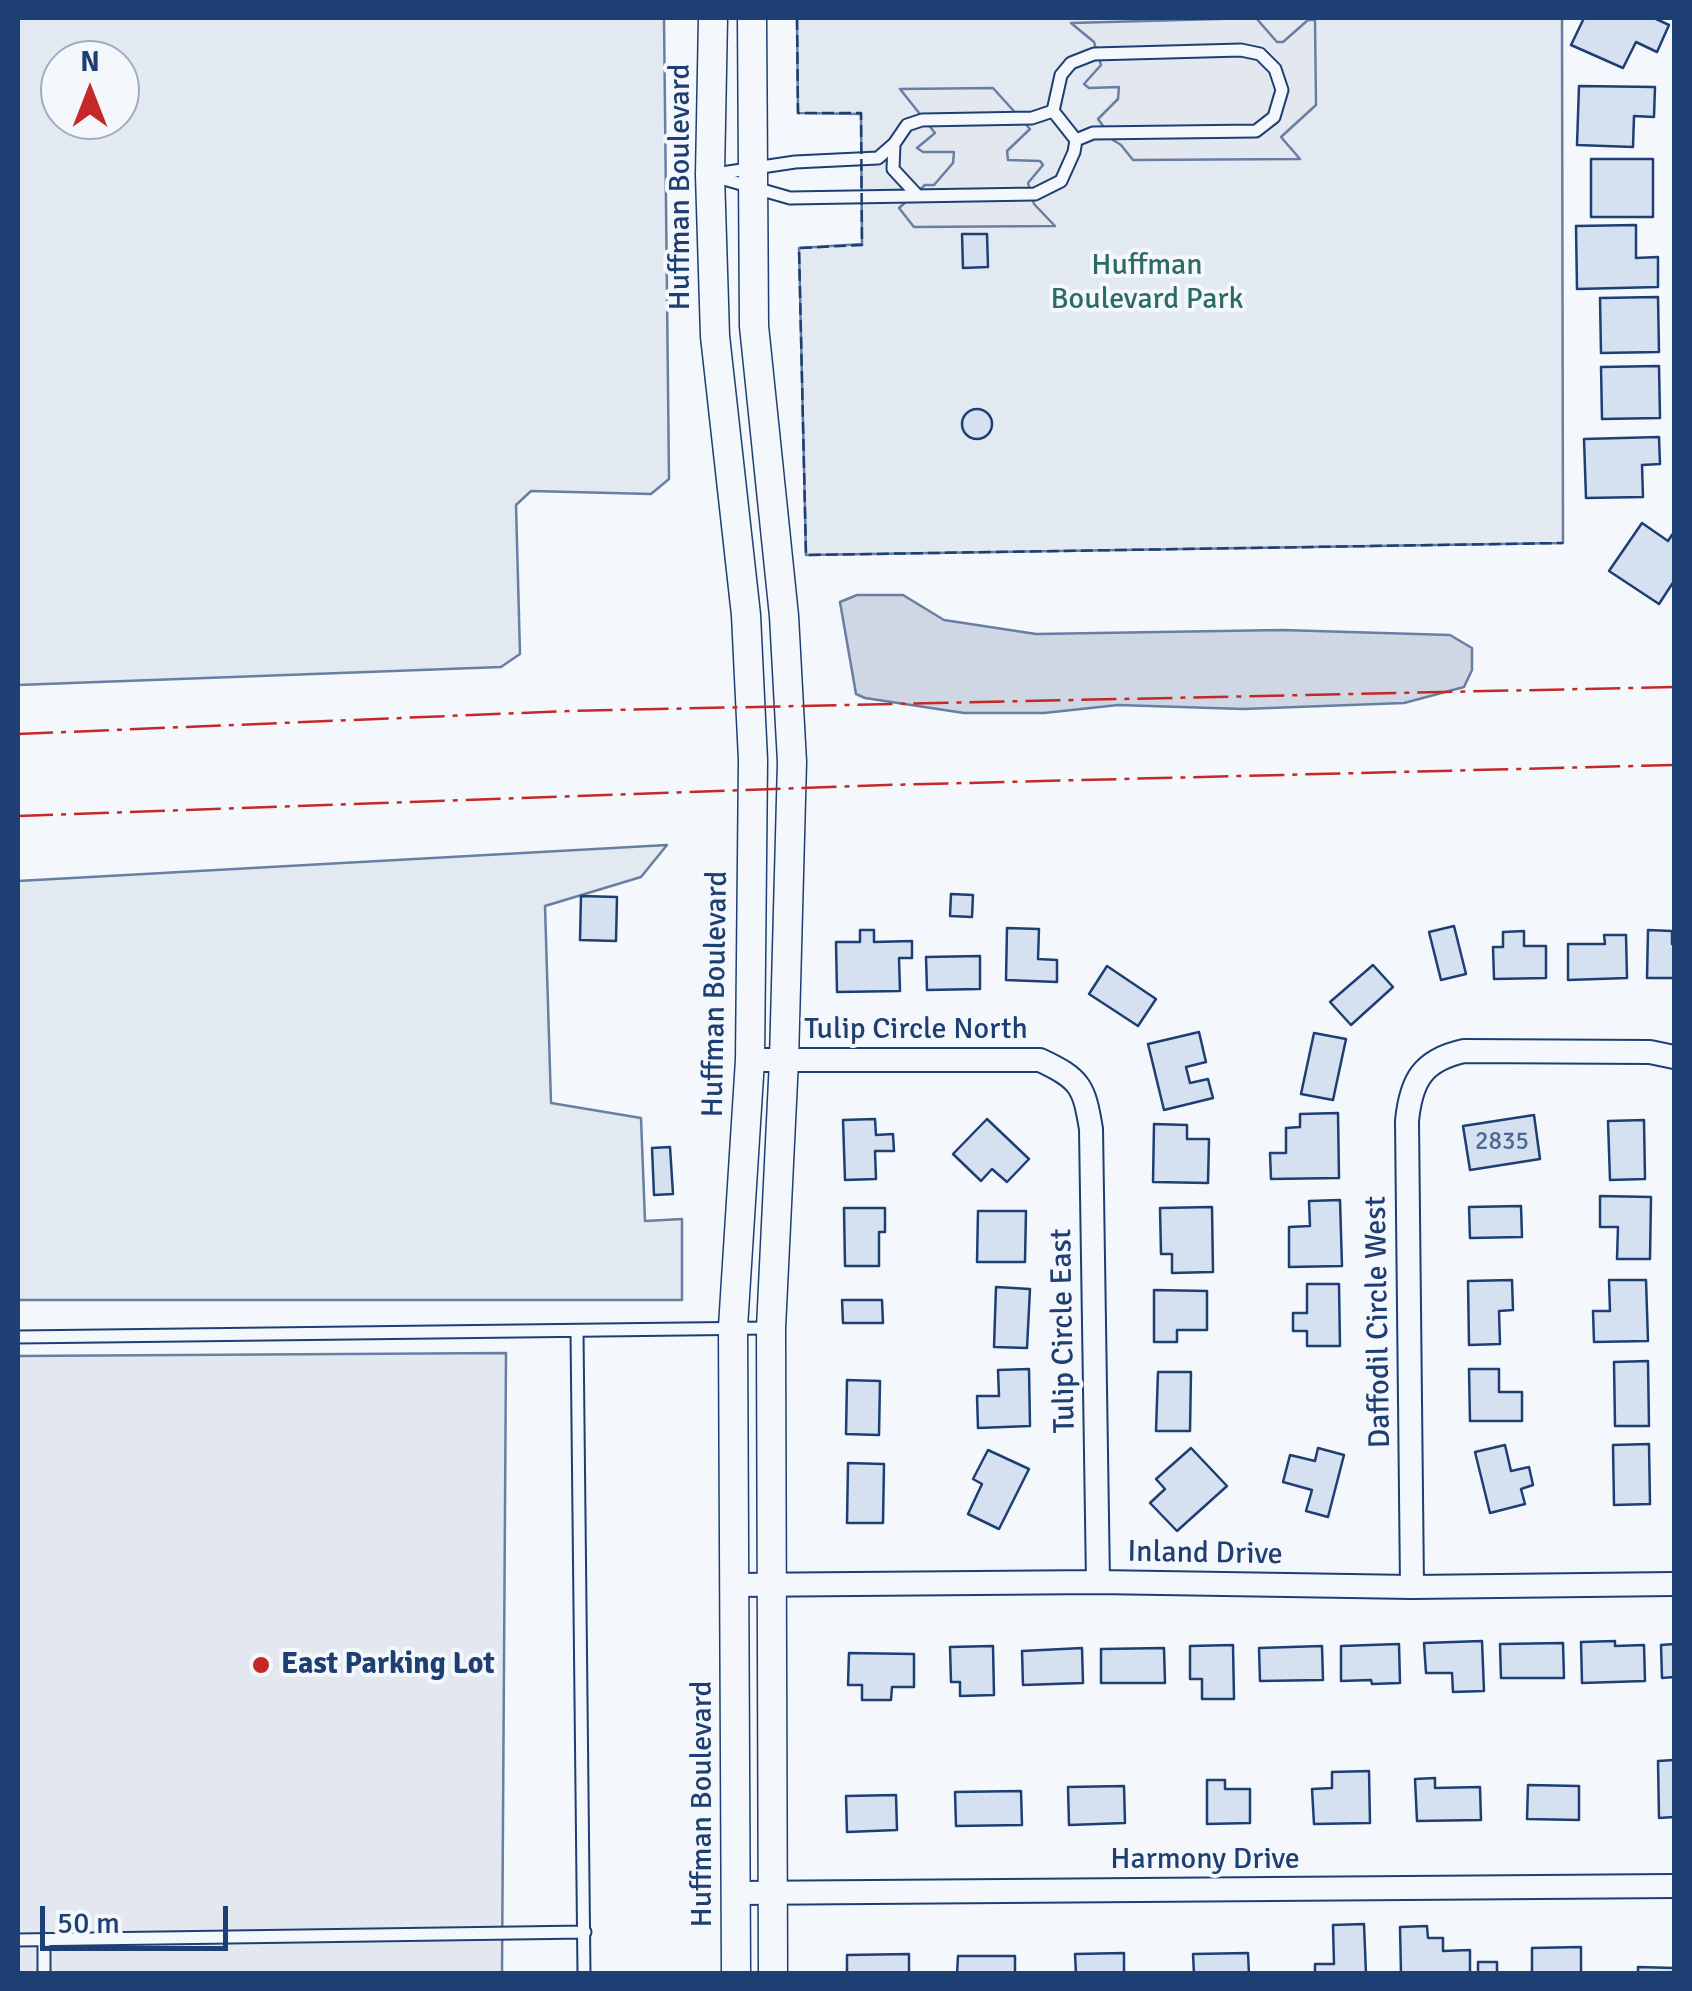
<!DOCTYPE html>
<html>
<head>
<meta charset="utf-8">
<style>
  body { margin:0 }
  #map { position:relative; width:1692px; height:1991px; overflow:hidden; background:#f4f7fb; font-family:Signika,sans-serif }
  canvas { display:block }
  .frame { position:absolute; inset:0; border:20px solid #1d3f73; pointer-events:none }
  .north { position:absolute; left:40px; top:40px; width:100px; height:100px; box-sizing:border-box; background:#f4f7fb; border:2px solid #9eadc5; border-radius:50%; rotate:0deg; font-size:28px; font-weight:700; line-height:40px; text-align:center; color:#1d3f73 }
  .north::after { content:''; display:block; margin:auto; width:35px; height:45px; background:#c62828; clip-path:polygon(50% 0,100% 100%,50% 72%,0 100%) }
  .scale { position:absolute; left:40px; top:1906px; width:188px; height:45px; box-sizing:border-box; border:5px solid #1d3f73; border-top:0; padding-left:12px; font-size:30px; line-height:35px; white-space:nowrap; color:#1d3f73; -webkit-text-stroke:8px #f4f7fb; paint-order:stroke }
</style>
</head>
<body>
<div id="map">
<canvas width="1692" height="1991"></canvas>
<div class="frame"></div>
<div class="north">N</div>
<div class="scale">50 m</div>
</div>
<script>
const g = document.querySelector('canvas').getContext('2d');
g.lineJoin = 'round';
function fill(path, color) {
  g.fillStyle = color;
  g.fill(path, 'evenodd');
}
function trace(path, color, width, dash) {
  g.strokeStyle = color;
  g.lineWidth = width;
  g.lineCap = dash ? 'butt' : 'round';
  g.setLineDash(dash || []);
  g.stroke(path);
}
function drawText(font, color, halo, rows, align = 'center') {
  g.font = font + ' Signika,sans-serif';
  g.lineWidth = 8;
  g.setLineDash([]);
  g.textBaseline = 'middle';
  g.strokeStyle = halo;
  g.fillStyle = color;
  for (const [text, x, y, turn = 0] of rows) {
    g.save();
    g.translate(x, y);
    g.rotate((+turn || 0) * Math.PI / 180);
    g.textAlign = isNaN(turn) ? turn : align;
    if (halo) g.strokeText(text, 0, 0);
    g.fillText(text, 0, 0);
    g.restore();
  }
}
const green = new Path2D(`
  M18 18H664L669 479 651 494 531 491 516 505 520 654 501 667 18 685ZM120 60V120H60V60Z
  M797 18H1562L1563 543 806 555 799 248 862 244 861 114 798 113Z
  M667 845 641 877 545 906 551 1103 641 1118 645 1221 682 1219V1300H18V881Z`);
fill(green, '#e3e9f0');
trace(green, '#687fa3', 2.5);
const parking = new Path2D(`
  M1256 18 1277 42H1283L1308 20H1315L1316 105 1281 137 1300 159 1133 160 1121 145 1113 140 1098 119 1118 99 1119 87 1089 88 1084 84 1101 65 1094 42 1071 23Z
  M993 88 1030 129 1007 151 1008 160 1040 161 1043 165 1028 183 1034 204 1055 226 914 227 899 208 925 185H934L953 163 954 152H923L917 148 935 133 900 89Z
  M506 1353 502 1973H18V1356Z`);
fill(parking, '#e3e8f0');
trace(parking, '#687fa3', 2.5);
const water = new Path2D(`
  M857 595H903L944 620 1036 634 1282 630 1450 635 1472 648V670L1464 687 1404 703 1243 709 1118 705 1044 713H964L865 698 856 694 840 602Z`);
fill(water, '#cfd7e4');
trace(water, '#687fa3', 2.5);
const building = new Path2D(`
  M1584 18H1654L1669 25 1657 52 1636 42 1623 68 1571 45Z
  M1579 86 1655 87 1654 117 1634 116 1633 147 1577 145Z
  M1591 159H1653V217H1591Z
  M1636 225V258L1658 257V287L1577 289 1576 226Z
  M962 234H987L988 267 963 268Z
  M1658 297 1659 352 1601 353 1600 298Z
  M1659 366 1660 418 1602 419 1601 367Z
  M962 424a15 15 0 1 1 30 0a15 15 0 1 1-30 0Z
  M1659 437 1660 464 1642 465 1643 497 1586 498 1584 439Z
  M1642 523 1668 541 1674 532V581L1659 604 1609 571Z
  M951 894 973 895 972 917 950 916Z
  M581 896 617 897 616 941 580 940Z
  M1454 926 1466 974 1441 980 1429 932Z
  M1007 928 1039 929 1038 959 1057 960V982L1006 980Z
  M860 930H874V942L912 941V958H899L900 991 837 992 836 942H860Z
  M1648 930 1672 931V944H1674V978H1647Z
  M1524 931V946H1546V978L1494 979 1493 947H1503V932Z
  M1604 935H1626L1627 978 1568 980V944H1605Z
  M980 956V989L927 990 926 957Z
  M1373 965 1393 987 1351 1025 1330 1002Z
  M1107 966 1156 999 1138 1026 1089 994Z
  M1199 1032 1206 1062 1186 1067 1190 1083 1208 1079 1213 1098 1164 1110 1148 1044Z
  M1314 1033 1346 1039 1333 1100 1301 1094Z
  M1338 1113 1339 1178 1271 1179 1270 1153H1286V1128L1300 1127V1114Z
  M1534 1115 1540 1159 1470 1170 1463 1126Z
  M875 1119 876 1135 893 1134 894 1151H875L876 1179 845 1180 843 1120Z
  M987 1119 1029 1159 1007 1182 992 1169 981 1181 953 1154Z
  M1644 1120 1645 1179 1610 1180 1608 1121Z
  M1154 1124 1187 1125V1139H1209L1208 1183 1153 1182Z
  M670 1147 673 1194 654 1195 652 1148Z
  M1600 1196 1651 1197 1650 1259H1617L1618 1227H1600Z
  M1340 1200 1342 1266 1289 1267V1227L1310 1226 1309 1201Z
  M1521 1206 1522 1237 1470 1238 1469 1207Z
  M1212 1207 1213 1272 1172 1273V1254H1161L1160 1208Z
  M844 1208H885V1232H879V1266H845Z
  M978 1211H1026L1025 1262H977Z
  M1512 1280 1513 1310 1499 1311 1500 1344 1469 1345 1468 1281Z
  M1609 1280H1646L1648 1341 1594 1342 1593 1311H1610Z
  M1307 1284H1339L1340 1346H1307V1331H1293V1313H1307Z
  M996 1287 1030 1289 1027 1348 994 1347Z
  M1154 1290 1207 1291V1330H1177V1342H1154Z
  M842 1300H882L883 1323H843Z
  M1648 1361 1649 1426H1615L1614 1362Z
  M1029 1369 1030 1426 978 1428 977 1396H999L998 1370Z
  M1469 1369H1499V1392H1522V1421H1470Z
  M1158 1372H1191L1190 1431H1156Z
  M847 1380 880 1381 879 1435 846 1434Z
  M1649 1444 1650 1504 1614 1505 1613 1445Z
  M1505 1445 1511 1471 1529 1467 1533 1485 1521 1489 1525 1504 1490 1513 1475 1452Z
  M1191 1448 1227 1486 1177 1531 1150 1503 1165 1489 1156 1479Z
  M1318 1448 1344 1455 1328 1517 1306 1511 1312 1490 1283 1482 1290 1455 1315 1461Z
  M988 1450 1029 1469 999 1529 968 1514 982 1484 973 1479Z
  M848 1463 884 1464 883 1523H847Z
  M1482 1641 1484 1691 1453 1692 1452 1673H1426L1424 1643Z
  M1615 1641V1646L1644 1645 1645 1681 1582 1683 1581 1642Z
  M1563 1643 1564 1678H1501L1500 1644Z
  M1399 1644 1400 1683 1372 1684 1371 1680 1341 1681V1646Z
  M1674 1644V1677L1662 1678 1661 1645Z
  M1233 1645 1234 1699H1202V1679H1190V1646Z
  M993 1646 994 1695 960 1696V1682H951L950 1647Z
  M1322 1646 1323 1680 1260 1681 1259 1648Z
  M1082 1648 1083 1683 1023 1685 1022 1651Z
  M1164 1648 1165 1683H1101V1649Z
  M849 1653 914 1654V1687H892L891 1700H862V1685H848Z
  M1674 1760V1817L1659 1818 1658 1761Z
  M1369 1771 1370 1823 1314 1824 1312 1789 1332 1788V1772Z
  M1435 1778V1788L1480 1787 1481 1820 1417 1821 1415 1779Z
  M1207 1780H1225V1789H1250V1823L1207 1824Z
  M1528 1785 1579 1786V1820L1527 1819Z
  M1124 1786 1125 1823 1069 1825 1068 1787Z
  M1021 1791 1022 1825 956 1826 955 1792Z
  M896 1795 897 1830 847 1832 846 1796Z
  M1364 1924 1366 1974H1315V1964H1334L1333 1925Z
  M1427 1926 1428 1938H1443V1951L1470 1950V1974H1401L1400 1927Z
  M1581 1947V1974H1532V1948Z
  M1124 1953V1974H1076L1075 1954Z
  M1248 1953 1249 1974H1194L1193 1954Z
  M909 1954V1974H847V1955Z
  M958 1956H1015V1974H957Z
  M1478 1962H1497V1974H1478Z
  M1638 1967 1674 1968V1974H1638Z`);
fill(building, '#d5e0f0');
trace(building, '#1d3f73', 2.5);
const service = new Path2D(`
  M894 144 893 169 918 196
  M715 174 795 162 878 158 894 144 907 125 922 120 1032 118 1053 111
  M710 175 790 198 1035 194 1061 181 1074 152 1076 140 1053 111 1061 75 1071 63 1094 54 1241 50 1260 54 1275 69 1282 90 1274 117 1256 131 1093 133 1076 140
  M577 1332 584 1974
  M18 1337 768 1328
  M44 1939V1974
  M18 1940 585 1932`);
const minor = new Path2D(`
  M750 1060H1040C1081 1079 1084 1087 1091 1129L1098 1582
  M734 1585 1098 1582 1412 1587 1674 1584
  M1412 1587 1407 1121C1411 1080 1423 1060 1464 1051L1650 1052 1674 1057
  M737 1893 1674 1886`);
const tertiary = new Path2D(`
  M713 18 710 175 715 336 746 615 753 760 750 1060 733 1327 736 1974
  M752 18 754 326 784 616 792 762 784 1060 771 1328 773 1974`);
trace(service, '#1d3f73', 15);
trace(minor, '#1d3f73', 26);
trace(tertiary, '#1d3f73', 31);
trace(service, '#f4f7fb', 11);
trace(minor, '#f4f7fb', 22);
trace(tertiary, '#f4f7fb', 28);
trace(new Path2D(`
  M797 18 798 113H861L862 245 799 248 806 555 1563 543`), '#1d3f73', 2.5, [12, 5]);
trace(new Path2D(`
  M18 734 568 711 1674 687
  M18 816 886 785 1674 765`), '#c62828', 2.5, [35, 8, 5, 8]);
for (const [x, y, r, color] of [
  [261,1665,10,"#c62828"]
]) {
  const dot = new Path2D();
  dot.arc(x, y, r, 0, 2 * Math.PI);
  g.fillStyle = color;
  g.fill(dot);
  trace(dot, '#f4f7fb', 4);
}
drawText('25px', '#4b6792', null, [
  ["2835",1502,1142]
]);
drawText('30px', '#1d3f73', '#f4f7fb', [
  ["Huffman Boulevard",681,187,-90],
  ["Huffman Boulevard",716,994,-89],
  ["Tulip Circle North",916,1030],
  ["Daffodil Circle West",1379,1322,-91],
  ["Tulip Circle East",1064,1331,-91],
  ["Inland Drive",1205,1554,1],
  ["Huffman Boulevard",703,1804,-90],
  ["Harmony Drive",1205,1860]
]);
drawText('30px', '#2c6c60', '#f4f7fb', [
  ["Huffman",1147,266],
  ["Boulevard Park",1147,300]
]);
drawText('bold 30px', '#1d3f73', '#f4f7fb', [
  ["East Parking Lot",281,1665]
], 'left');
</script>
</body>
</html>
